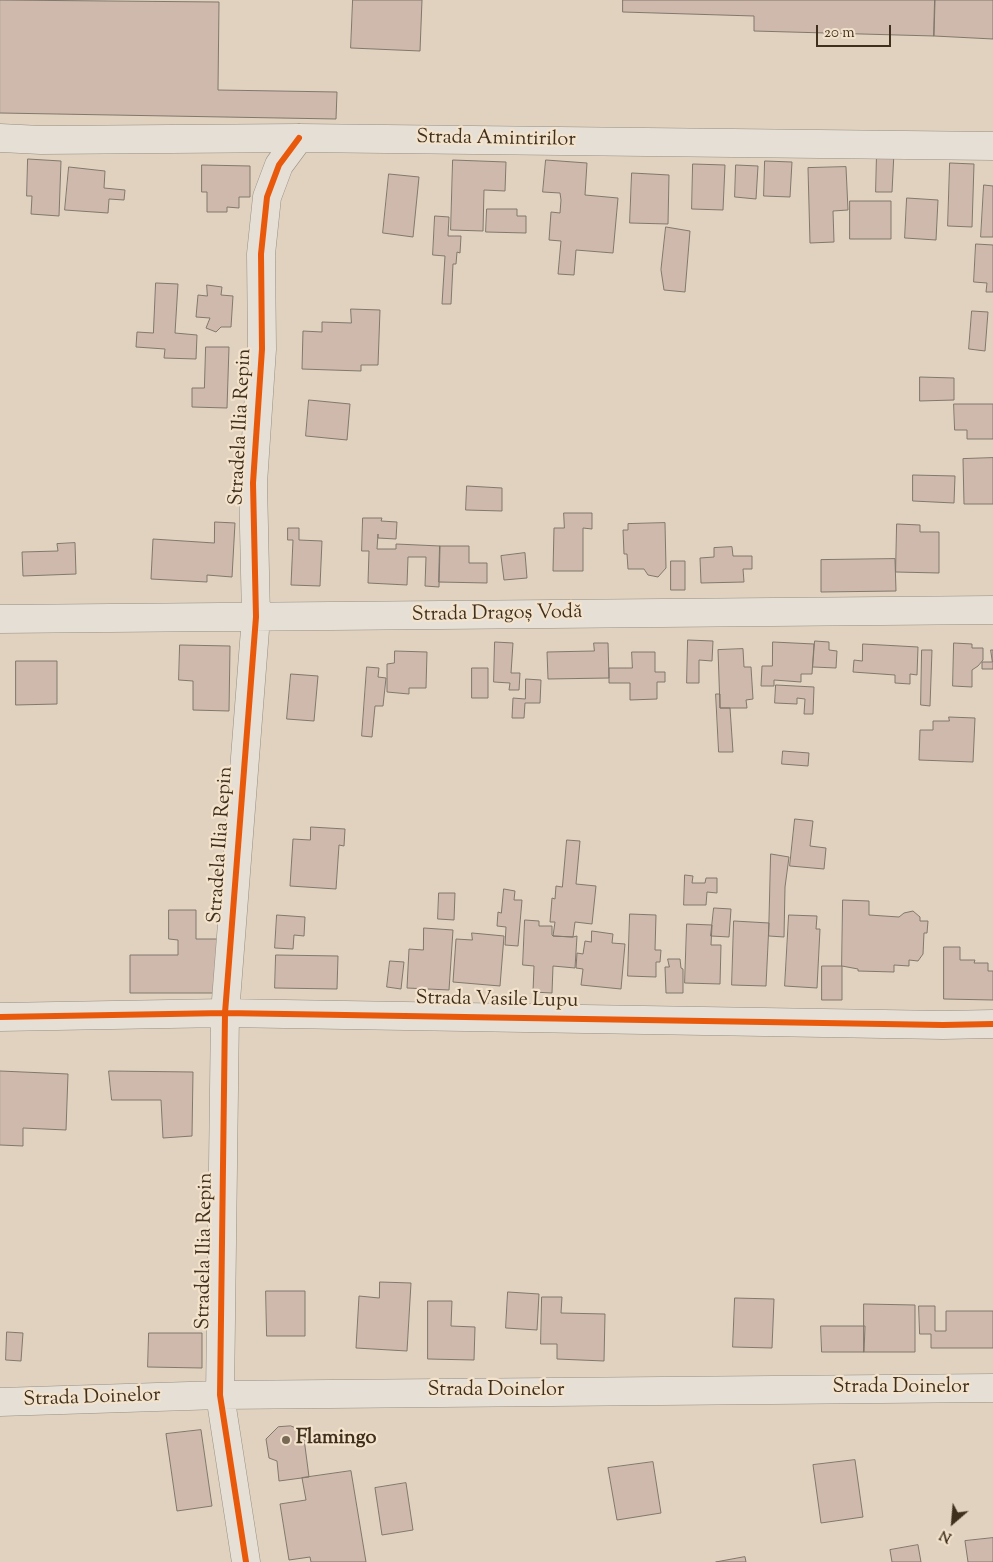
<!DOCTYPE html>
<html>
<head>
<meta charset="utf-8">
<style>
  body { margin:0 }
  #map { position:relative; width:993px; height:1562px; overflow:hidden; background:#e0d2bf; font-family:"Sorts Mill Goudy",serif }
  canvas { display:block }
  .north { position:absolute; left:928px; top:1497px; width:50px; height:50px; -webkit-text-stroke:4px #f4e3cc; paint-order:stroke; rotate:207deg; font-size:14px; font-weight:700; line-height:20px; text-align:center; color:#3f301e }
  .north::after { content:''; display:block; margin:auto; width:18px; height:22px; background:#3f301e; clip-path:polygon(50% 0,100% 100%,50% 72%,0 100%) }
  .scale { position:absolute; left:816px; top:25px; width:75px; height:22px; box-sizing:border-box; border:2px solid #3f301e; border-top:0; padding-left:6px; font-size:15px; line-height:18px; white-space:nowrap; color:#3f301e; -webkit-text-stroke:4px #f4e3cc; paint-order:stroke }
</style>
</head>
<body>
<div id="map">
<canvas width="993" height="1562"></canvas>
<div class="north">N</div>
<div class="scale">20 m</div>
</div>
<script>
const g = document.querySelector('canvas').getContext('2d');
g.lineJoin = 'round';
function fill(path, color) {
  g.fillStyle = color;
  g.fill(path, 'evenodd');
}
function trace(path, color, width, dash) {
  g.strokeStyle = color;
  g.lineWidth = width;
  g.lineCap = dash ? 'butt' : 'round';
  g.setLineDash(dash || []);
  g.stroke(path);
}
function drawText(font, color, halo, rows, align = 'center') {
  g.font = font + ' "Sorts Mill Goudy",serif';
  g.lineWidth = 4.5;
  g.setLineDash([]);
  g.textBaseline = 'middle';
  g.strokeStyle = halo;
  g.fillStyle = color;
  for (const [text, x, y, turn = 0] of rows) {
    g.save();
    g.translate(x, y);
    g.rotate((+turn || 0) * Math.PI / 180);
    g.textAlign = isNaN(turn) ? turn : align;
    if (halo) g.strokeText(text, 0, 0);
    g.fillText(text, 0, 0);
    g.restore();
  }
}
const building = new Path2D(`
  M0 0 219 2 218 90 337 92 336 119 0 113Z
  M353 0H422L420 51 351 48Z
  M623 0H935L934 36 754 31V16L623 12Z
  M935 0H993V39L934 36Z
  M877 151 894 152 892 192H876Z
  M28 159 61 161 59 216 31 214 32 196H27Z
  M453 160 506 162 505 191 484 190 483 231 451 230Z
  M546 160 587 163 585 195 618 198 613 253 576 250 574 275 558 274 561 241 549 240 551 212 560 213 561 200 560 193 543 192Z
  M765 161 792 162 790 197 764 196Z
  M950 163 974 164 972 227 948 226Z
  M693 164 725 165 723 210 692 209Z
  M202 165 250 166V197H239V208L227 207V212H207V192H202Z
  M736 165 758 166 756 199 735 197Z
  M69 167 105 171 104 188 125 190 124 200 109 199 108 213 65 210Z
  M846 167 848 210 833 211 834 242 810 243 808 168Z
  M632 173 669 175 668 224 630 223Z
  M389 174 419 177 413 237 383 233Z
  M984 185 993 186V237H981Z
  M907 198 938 200 936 240 905 238Z
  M850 201H891V239H850Z
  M487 209H517V216H526V233L486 232Z
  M435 216 449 217 448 236H461L460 253 457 252 456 264H453L451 304H442L445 256 433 255Z
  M666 227 690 231 685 292 664 290 661 270Z
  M976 244 993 245V292H986L987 283 974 282Z
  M156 283 178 284 175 333 197 335 196 359 164 358 165 349 136 347 137 332 153 333Z
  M207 285 222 287 221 295 233 296 231 327H221L216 332 206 328 210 318 196 317 198 295 207 296Z
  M351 309 380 310 378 365H361V371L302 369 303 331 322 332V322L351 323Z
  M972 311 988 312 985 351 969 349Z
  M206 347H229L227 408 192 407V388H204Z
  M920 377 954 378V400L920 401Z
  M309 400 350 404 347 440 306 436Z
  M954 404H993V439H967V430H955Z
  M993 458V504H964L963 459Z
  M913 475 955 476 954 503 913 501Z
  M467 486 502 488V511L466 510Z
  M564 513H592V529L583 528V571H553L554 528H564Z
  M363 518H382L381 521 397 522 396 539 378 538V534L377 549H396V544L440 546 439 587 425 586 426 557H408L407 585 368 583 369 551H362Z
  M215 522 235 523 232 577 207 575V582L151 579 153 539 214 543Z
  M665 523 666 568 658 577 648 575 644 569H628L627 554H624L623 530H628V524Z
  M897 524 920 525V532H939V573L896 572Z
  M288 528H299V540L322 541 320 586 291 585 293 540H288Z
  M75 543 76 574 23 576 22 552 58 551 57 544Z
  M440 546H469V563H487V583L439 582Z
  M732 547 733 556H752V569H743L744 582 701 583 700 558 714 557V548Z
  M525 553 527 578 504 580 501 556Z
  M895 559 896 591 821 592V560Z
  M671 561H685V590H671Z
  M688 640 713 641 712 661 699 660V683H687Z
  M815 641 829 642V650L837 651 836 668 813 667Z
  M495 642 513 643 511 673H520L519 690H509L510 683 494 682Z
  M773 642 814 644 812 674H801V682L774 680V686H761L762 666H772Z
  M594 643H608L609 678 548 679 547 652 594 651Z
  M954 643 972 644V648H983V660L978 666 972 670V687L953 686Z
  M863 644 918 647 917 675 910 674V684L895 683V675L853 672 854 660 862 661Z
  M180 645 230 646 229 711 193 710V681L179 680Z
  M743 649 744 667H751L753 699 746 700 747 708H720L718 650Z
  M922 650H932L930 706 921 705Z
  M991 650H993V669H982V662H992Z
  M395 651 427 652 426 688H409V694L387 692V664L394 663Z
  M632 652H655V672H665V682H657V699L630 700V683H609V668H632Z
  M16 661H57V704L16 705Z
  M367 667 379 668 378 677 386 678 383 706H375L372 737 362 736Z
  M472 668H488V698H472Z
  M291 674 318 676 314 721 287 719Z
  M526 679 541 680 540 703H525L524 718H512L513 698 525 699Z
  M776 685 814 687 813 714H804L805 699 797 698V704L775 703Z
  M716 694H720V708H730L733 752H719Z
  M949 717 975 718 973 762 919 760 920 730H933V721H949Z
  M783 751 809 753 808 766 782 764Z
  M795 819 813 821 810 846 826 848 824 869 790 866Z
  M311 827 345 829 344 846 339 845 336 889 290 886 293 839 310 840Z
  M567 840 580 841 576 884 596 886 592 924 575 922 573 937 553 936 555 922H550L552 898 555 899 556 886 562 887Z
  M771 854 789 857 785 887 784 937 769 936Z
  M685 875 693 876 692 883H705L706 878H717V893L707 892 706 905H684Z
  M504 889 515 891 514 900H522L518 946 505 945 506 927 497 926 498 912 501 913Z
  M439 893H455L454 920 438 919Z
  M843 900 869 901V915L899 917 904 913 913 911 920 917V921H928L927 933H924L923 954 918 961 909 960V966L894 965V972L858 971V969L842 966Z
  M714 908 731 909 729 937 711 936Z
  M169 910H196V939H219L218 993H130V955H178V940L169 939Z
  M630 914 656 915 655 950H661L660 962H656V977L628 976Z
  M277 915 305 917 304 936 294 935 293 949 275 948Z
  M789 915 817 916 816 929H820L817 988 785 986Z
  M525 920 539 921V926H552V935L553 936 573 937 577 936 575 968 553 966 552 993 533 992 534 966 523 965Z
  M734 921 769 923 766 986 732 985Z
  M687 924 712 925 711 945H721L720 984 685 983Z
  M424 928 453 930 449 990 407 988 409 949 423 950Z
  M592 931 613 934 612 943 625 944 621 989 581 985 583 969 576 968 577 953 583 954 585 941 591 942Z
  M472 933 504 936 500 986 453 982 456 939 472 940Z
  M944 947H960V960H975L974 963H988V971H993V1000L944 999Z
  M276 955 338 956 337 989 275 988Z
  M668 959H680L681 968 683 969V993H666L665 967H669Z
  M390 961 404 962 401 989 387 987Z
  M822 966H842V1000H822Z
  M0 1071 68 1074 66 1130 23 1128V1146L0 1145Z
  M109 1071 193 1072 192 1136 163 1138 161 1100H112Z
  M380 1282 411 1283 407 1351 356 1348 359 1296 379 1298Z
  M266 1291H305V1336H267Z
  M508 1292 539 1294 537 1330 506 1328Z
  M542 1297H562L561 1313 605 1314 604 1361 557 1359V1344H541Z
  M735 1298 774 1299 772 1348 733 1347Z
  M428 1301H452L451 1326 475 1327 474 1360 428 1359Z
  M864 1304 915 1305V1352H864Z
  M919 1306H935V1331H946V1311H993V1348H931V1334H920Z
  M821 1326H865L864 1352H822Z
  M7 1332 23 1333 21 1361 6 1360Z
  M149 1333H202V1368L148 1367Z
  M291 1426 303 1431 309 1477 279 1481 277 1461 269 1458 266 1439 278 1427Z
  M201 1430 212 1506 177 1511 166 1434Z
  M855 1460 863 1517 821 1523 813 1465Z
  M653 1462 661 1513 617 1520 608 1468Z
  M351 1471 366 1562H311L310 1557 289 1560 280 1504 306 1500 302 1478Z
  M406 1483 413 1530 382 1535 375 1488Z
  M993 1538V1562H968L965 1541Z
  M918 1545 921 1562H892L890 1550Z
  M745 1557 746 1562H716Z`);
fill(building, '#ceb9ac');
trace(building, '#81786c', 1);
const minor = new Path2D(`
  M0 138 41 140 299 138 993 146
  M0 619 993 610
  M0 1017 225 1013 943 1025 993 1024
  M0 1402 220 1395 993 1388
  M246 1562 220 1395 225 1013 256 617 253 483 262 349 261 254 267 197 279 165 299 138`);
trace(minor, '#988f82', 29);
trace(minor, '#e6dfd5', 28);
trace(new Path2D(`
  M0 1017 225 1013 943 1025 993 1024
  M246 1562 220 1395 225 1013 256 617 253 483 262 349 261 254 267 197 279 165 299 138`), '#e8590c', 6);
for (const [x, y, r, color] of [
  [286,1440,5,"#776956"]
]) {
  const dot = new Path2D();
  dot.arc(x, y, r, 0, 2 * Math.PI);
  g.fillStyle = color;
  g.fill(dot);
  trace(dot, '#f4e3cc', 2);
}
drawText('20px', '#3f301e', '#f4e3cc', [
  ["Strada Amintirilor",496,140,1],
  ["Stradela Ilia Repin",242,427,-87],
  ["Strada Dragoș Vodă",497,615,-1],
  ["Stradela Ilia Repin",222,845,-86],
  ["Strada Vasile Lupu",497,1001,1],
  ["Stradela Ilia Repin",206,1251,-89],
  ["Strada Doinelor",901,1389],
  ["Strada Doinelor",496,1392],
  ["Strada Doinelor",92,1399,-2]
]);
drawText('bold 20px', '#3f301e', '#f4e3cc', [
  ["Flamingo",296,1440]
], 'left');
</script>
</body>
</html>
